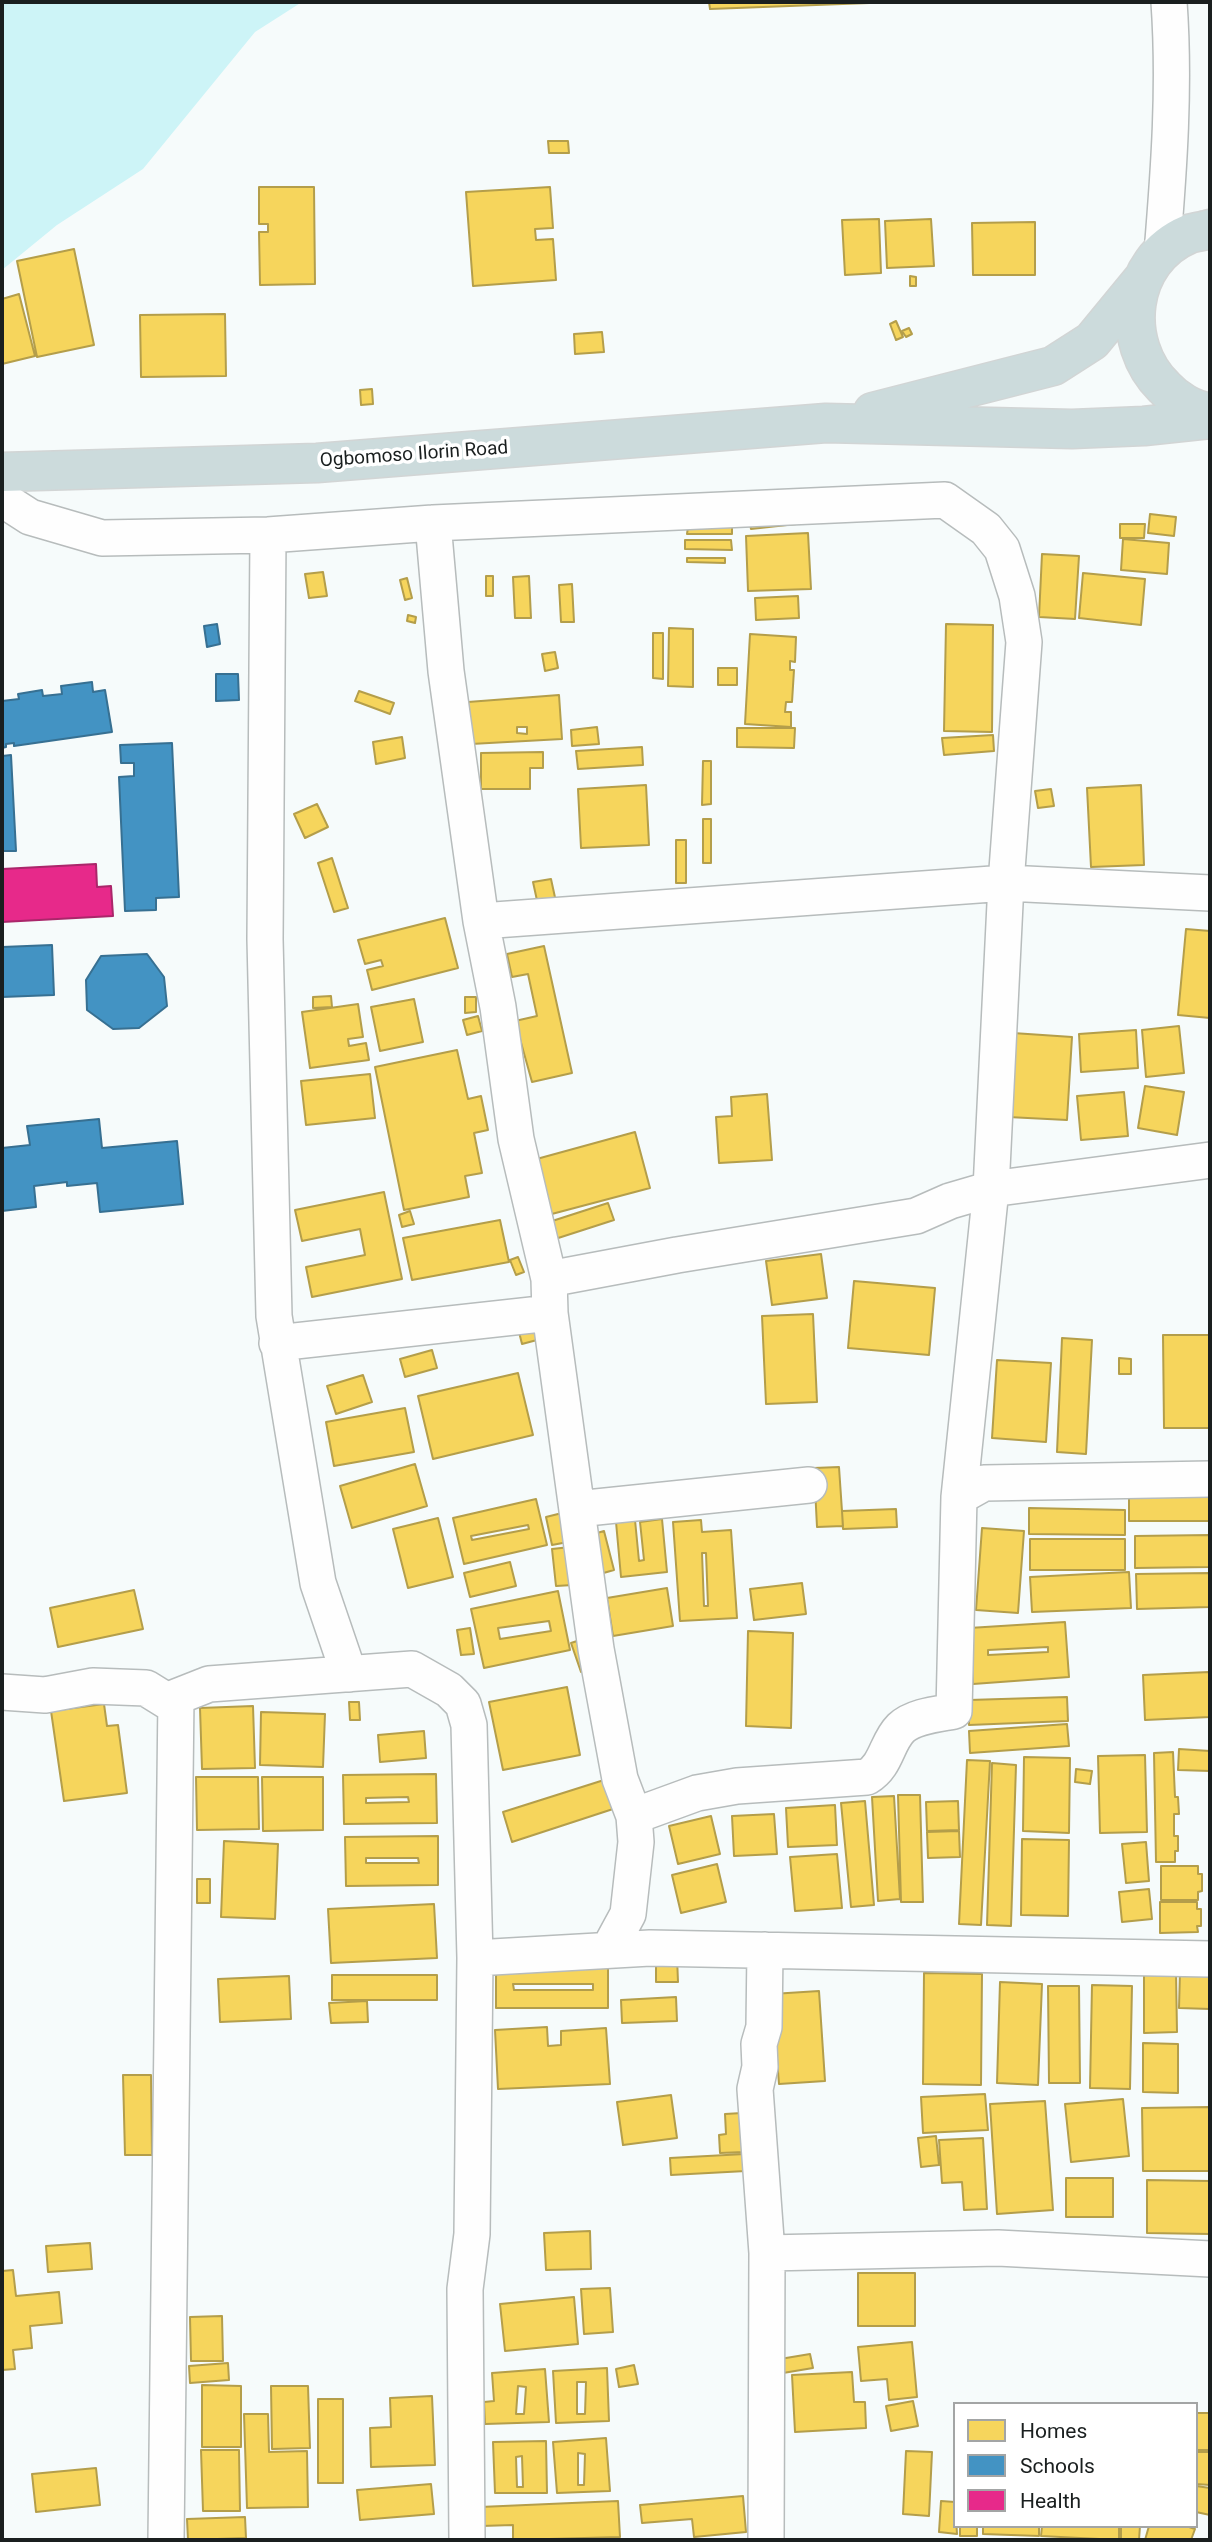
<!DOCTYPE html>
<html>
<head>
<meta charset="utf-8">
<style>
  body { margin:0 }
  #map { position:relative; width:1212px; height:2542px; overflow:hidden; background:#f6fbfb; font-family:Roboto,sans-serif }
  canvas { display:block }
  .frame { position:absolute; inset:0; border:4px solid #1a1f1f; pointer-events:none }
  .legend { position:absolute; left:953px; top:2402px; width:245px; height:126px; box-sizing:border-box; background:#fff; border:2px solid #a3a5a5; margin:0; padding:9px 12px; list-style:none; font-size:21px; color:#1a1f1f }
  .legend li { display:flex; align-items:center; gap:14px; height:35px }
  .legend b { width:35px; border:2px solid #a3a5a5 }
</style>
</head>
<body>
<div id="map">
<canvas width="1212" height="2542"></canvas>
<div class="frame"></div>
<ul class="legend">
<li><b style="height:19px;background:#f6d55c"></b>Homes</li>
<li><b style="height:19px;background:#4393c3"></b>Schools</li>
<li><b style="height:19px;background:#e7298a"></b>Health</li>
</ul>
</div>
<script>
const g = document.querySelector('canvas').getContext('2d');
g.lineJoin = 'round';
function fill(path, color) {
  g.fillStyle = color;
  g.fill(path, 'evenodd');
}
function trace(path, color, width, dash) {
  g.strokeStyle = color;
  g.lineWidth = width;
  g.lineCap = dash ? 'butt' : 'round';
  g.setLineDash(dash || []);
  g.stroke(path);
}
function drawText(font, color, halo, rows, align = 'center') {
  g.font = font + ' Roboto,sans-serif';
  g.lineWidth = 7;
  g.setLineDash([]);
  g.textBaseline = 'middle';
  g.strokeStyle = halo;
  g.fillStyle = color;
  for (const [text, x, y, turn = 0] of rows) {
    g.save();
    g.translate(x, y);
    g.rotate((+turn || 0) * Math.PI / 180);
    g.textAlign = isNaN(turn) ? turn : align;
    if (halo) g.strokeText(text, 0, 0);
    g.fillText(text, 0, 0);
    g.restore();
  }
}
fill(new Path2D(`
  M2 2H302L255 32 143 169 57 225 2 270Z`), '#cdf4f7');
const homes = new Path2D(`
  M709 2H896L710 9Z
  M548 141H568L569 153H549Z
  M259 187H314L315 284 260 285 259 232H268V224H259Z
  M550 187 553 228 535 229 536 240 553 239 556 280 473 286 466 192Z
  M879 219 881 273 845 275 842 220Z
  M931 219 934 266 887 268 885 221Z
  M1035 222V275H973L972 223Z
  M74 249 94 345 37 357 17 261Z
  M910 276 916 277V286H910Z
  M19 294 35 356 2 364V299Z
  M225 314 226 376 141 377 140 315Z
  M896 321 903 337 896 340 890 324Z
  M909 328 912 334 906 337 902 331Z
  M602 332 604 352 575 354 574 334Z
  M372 389 373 404 361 405 360 390Z
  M1150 514 1176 517 1174 536 1148 533Z
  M795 515 796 524 751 529 749 519Z
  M1120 524H1145L1144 538H1120Z
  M688 527H732V534H687Z
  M808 533 811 589 748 591 746 536Z
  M1123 539 1169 543 1167 574 1121 570Z
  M685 540H731L732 550 685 549Z
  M1042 554 1079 556 1075 619 1039 617Z
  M687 558H725V563L687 562Z
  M323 572 327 596 309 598 305 574Z
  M1083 573 1145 579 1141 625 1079 618Z
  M486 576H493V596H486Z
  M529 576 531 618H515L513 577Z
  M407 578 412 598 405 600 400 580Z
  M572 584 574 622H561L559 585Z
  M798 596 799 618 756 620 755 598Z
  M408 615 416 617 415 623 407 621Z
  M946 624 993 625 992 732 944 731Z
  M669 628 693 629V687L668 686Z
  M653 633H663V679L653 678Z
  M750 634 796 637 795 662 790 661V670H794L792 702H786L785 712H791V727L745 724Z
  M555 652 558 668 545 671 542 654Z
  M718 668H737V685H718Z
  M359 691 394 703 390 714 355 701Z
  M559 695 562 739 471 744 468 702ZM517 727H527V734L517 733Z
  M597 727 599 744 572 746 571 730Z
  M737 728H795L794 748 737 747Z
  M993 735 994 751 944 755 942 738Z
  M402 737 405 758 376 764 373 742Z
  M642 747 643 765 578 769 576 751Z
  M543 752V768H530V789H481V753Z
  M703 761H711V804L702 805Z
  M646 785 649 845 581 848 578 789Z
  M1141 785 1144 865 1091 867 1087 788Z
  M1051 789 1054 806 1038 808 1035 791Z
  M317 804 328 827 305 838 294 814Z
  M703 819H711V863H703Z
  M676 840H686V883H676Z
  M332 858 348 908 334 912 318 863Z
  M551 879 556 902 538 905 533 882Z
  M445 918 458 968 372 990 367 970 383 966 381 960 365 964 358 940Z
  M1186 929 1210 931V1018L1178 1015Z
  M544 946 572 1073 532 1082 515 1021 537 1016 528 974 512 977 507 954Z
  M331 996 332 1007 313 1008V997Z
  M465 997H476V1012L465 1013Z
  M414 999 423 1042 380 1051 371 1007Z
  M358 1004 363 1037 348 1039 349 1046 366 1043 369 1060 310 1068 302 1012Z
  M478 1016 482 1031 467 1035 463 1020Z
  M1179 1026 1184 1073 1146 1077 1142 1030Z
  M1136 1030 1138 1068 1081 1072 1079 1034Z
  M1013 1033 1072 1037 1067 1120 1008 1117Z
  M457 1050 468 1099 481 1096 488 1130 474 1133 482 1173 465 1176 469 1197 404 1210 375 1067Z
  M370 1074 375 1118 306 1125 301 1081Z
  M1145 1086 1184 1092 1177 1135 1138 1128Z
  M1124 1092 1128 1136 1081 1140 1077 1096Z
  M767 1094 772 1160 719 1163 716 1117 732 1116 731 1097Z
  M635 1132 650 1188 548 1215 533 1160Z
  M384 1192 402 1279 312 1297 306 1267 365 1255 360 1229 302 1241 295 1210Z
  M608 1203 614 1220 552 1240 546 1223Z
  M410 1211 414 1224 402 1227 399 1215Z
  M500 1220 509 1262 412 1280 403 1238Z
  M821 1254 827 1298 772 1305 766 1261Z
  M518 1257 524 1272 516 1275 510 1260Z
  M854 1281 935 1288 929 1355 848 1348Z
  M813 1314 817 1402 766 1404 762 1316Z
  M533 1324 537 1340 522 1344 518 1328Z
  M1163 1335H1210V1428H1164Z
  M1062 1338 1092 1340 1086 1454 1057 1452Z
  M432 1350 437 1368 405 1377 400 1359Z
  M1119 1358 1131 1359V1374H1119Z
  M997 1360 1051 1363 1046 1442 992 1438Z
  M518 1373 533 1435 433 1459 418 1396Z
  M363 1375 372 1402 336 1414 327 1386Z
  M405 1408 414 1452 334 1466 326 1422Z
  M415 1464 427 1506 352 1528 340 1486Z
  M839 1467 843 1526 817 1527 814 1468Z
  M1129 1487H1210V1521H1129Z
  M536 1499 547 1545 464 1564 453 1518ZM528 1525 529 1529 472 1540 471 1536Z
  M1029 1508 1125 1510V1535L1029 1534Z
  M896 1509 897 1527 843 1529 842 1511Z
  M562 1513 568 1542 552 1545 546 1517Z
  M438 1518 453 1577 408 1588 393 1529Z
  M662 1519 667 1572 621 1577 616 1522 635 1520 639 1561 644 1560 640 1522Z
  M701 1520 702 1532 731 1530 737 1618 680 1621 673 1522ZM702 1553H706L708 1606H704Z
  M982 1528 1024 1531 1018 1613 976 1610Z
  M604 1531 614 1570 600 1574 590 1535Z
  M1210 1535V1567L1135 1568V1536Z
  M1030 1539H1125V1570H1030Z
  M570 1547 573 1585 556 1586 552 1549Z
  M510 1562 516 1586 470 1597 464 1573Z
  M1129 1572 1131 1608 1032 1612 1030 1577Z
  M1210 1573V1607L1137 1609 1136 1574Z
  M802 1583 806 1614 754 1620 750 1589Z
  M667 1588 673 1626 613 1636 607 1598Z
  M134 1590 143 1629 58 1647 50 1608Z
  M558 1591 570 1650 484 1668 471 1609ZM549 1621 551 1631 500 1639 498 1628Z
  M1065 1622 1069 1677 973 1684 969 1628ZM1048 1647V1652L988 1655V1650Z
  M470 1628 474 1654 461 1655 457 1630Z
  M748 1631 793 1633 791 1728 746 1726Z
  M583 1639 593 1668 581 1672 571 1643Z
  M1209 1672 1210 1717 1145 1720 1143 1675Z
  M567 1687 580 1755 503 1770 489 1702Z
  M1067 1697 1068 1721 969 1725V1700Z
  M349 1702H359L360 1720H350Z
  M104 1704 107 1726 118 1725 127 1793 64 1801 51 1711Z
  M253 1706 255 1768 202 1769 200 1708Z
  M261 1712 325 1714 323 1767 260 1765Z
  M1067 1724 1069 1746 970 1753 969 1731Z
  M424 1731 426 1758 380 1762 378 1735Z
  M1179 1749 1210 1751V1771L1178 1770Z
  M1173 1752 1175 1797H1178L1179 1814H1174V1836H1178V1851H1175V1862H1156L1154 1753Z
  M1145 1755 1147 1832 1100 1833 1098 1756Z
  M1024 1757 1070 1758 1069 1833 1023 1831Z
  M967 1760 990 1761 981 1925 959 1924Z
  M992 1763 1016 1765 1011 1926 987 1925Z
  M1076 1769 1092 1771 1090 1784 1075 1782Z
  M436 1774 437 1823 344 1824 343 1775ZM408 1797 409 1802 366 1803V1798Z
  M196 1777H258L259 1829 197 1830Z
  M262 1777H323V1830L263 1831Z
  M604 1780 613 1809 512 1842 503 1812Z
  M898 1795H920L923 1902H901Z
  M894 1796 900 1899 878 1901 872 1797Z
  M865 1801 874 1905 851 1907 841 1803Z
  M958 1801 959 1830 927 1831 926 1802Z
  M835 1805 837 1845 788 1847 786 1808Z
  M774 1814 777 1854 734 1856 732 1816Z
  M711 1816 720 1854 678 1864 669 1826Z
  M959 1831 960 1857 928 1858 927 1832Z
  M438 1836V1885L346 1886 345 1837ZM366 1858H418L419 1863H366Z
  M1022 1839 1069 1840 1068 1916 1021 1915Z
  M224 1841 278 1844 275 1919 221 1917Z
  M1146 1842 1149 1881 1126 1883 1122 1844Z
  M837 1854 842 1908 795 1911 790 1857Z
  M717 1864 726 1902 681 1913 672 1875Z
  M1161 1866H1198V1874H1202V1891L1198 1892V1900H1161Z
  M197 1879H210V1903H197Z
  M1149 1889 1152 1919 1122 1922 1119 1892Z
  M1160 1902H1197V1909H1201V1926H1197L1198 1932 1160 1933Z
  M434 1904 437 1958 331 1963 328 1909Z
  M677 1957 678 1982H656V1958Z
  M496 1963 608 1964V2008H496ZM513 1984H593V1990H514Z
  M1176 1972 1177 2032 1144 2033V1973Z
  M1180 1972 1210 1973V2009L1179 2008Z
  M924 1973 982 1974 981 2085 923 2084Z
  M332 1975H437V2000H332Z
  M289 1976 291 2019 220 2022 218 1979Z
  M1000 1982 1042 1984 1038 2085 997 2083Z
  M1092 1985 1132 1986 1130 2089 1090 2088Z
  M1048 1986H1079L1080 2083H1049Z
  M819 1991 825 2081 779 2084 772 1994Z
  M676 1997 677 2021 622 2023 621 2000Z
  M367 2001 368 2022 331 2023 329 2003Z
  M547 2027 548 2046 561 2045V2031L606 2028 610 2084 498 2089 495 2030Z
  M1143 2043 1178 2044V2093L1143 2092Z
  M123 2075H151L152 2155H125Z
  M985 2094 988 2130 923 2133 921 2097Z
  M671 2095 677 2138 623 2145 617 2102Z
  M1123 2099 1129 2156 1071 2162 1065 2104Z
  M1045 2101 1053 2210 997 2214 990 2104Z
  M1210 2107V2171H1143L1142 2108Z
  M742 2113 744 2152 720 2153 719 2135 726 2134 725 2114Z
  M936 2136 939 2165 921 2167 918 2138Z
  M983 2138 987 2209 964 2210 962 2182 942 2183 939 2140Z
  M745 2154 746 2171 671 2175 670 2158Z
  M1066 2178H1113V2217H1066Z
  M1147 2180 1210 2181V2234L1147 2233Z
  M590 2231 591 2269 546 2270 544 2233Z
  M90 2243 92 2269 48 2272 46 2246Z
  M13 2270 16 2296 59 2292 62 2323 30 2326 32 2348 13 2350 15 2369 2 2370V2271Z
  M858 2273H915V2326H858Z
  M610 2288 613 2332 584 2334 581 2289Z
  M574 2297 578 2344 505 2351 500 2304Z
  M222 2316 223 2361H191L190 2317Z
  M912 2342 917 2397 889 2400 887 2379 861 2381 858 2347Z
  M810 2354 813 2368 783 2373 780 2359Z
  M228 2363 229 2380 190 2383 189 2366Z
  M634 2365 638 2384 619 2387 616 2369Z
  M607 2368 609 2421 556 2423 553 2371ZM577 2382H586L585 2414H577Z
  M545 2369 549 2422 485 2424 484 2402 494 2401 492 2373ZM518 2386 526 2387 524 2414H516Z
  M852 2372 854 2402H865L866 2428 795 2432 792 2375Z
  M202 2385 241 2386V2447H202Z
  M271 2386H308L310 2448 272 2449Z
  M432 2396 435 2465 371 2467 370 2428 391 2427 390 2398Z
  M318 2399H343V2483H318Z
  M913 2401 918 2426 891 2431 886 2406Z
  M1196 2413H1210V2450H1196Z
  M244 2414H268L269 2452 307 2451 308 2507 247 2508Z
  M606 2438 610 2491 557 2493 553 2442ZM578 2453 585 2454 584 2485H578Z
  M546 2441 547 2493H495L493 2442ZM522 2456 523 2487H517L516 2457Z
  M201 2450H239L240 2511H203Z
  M906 2451 932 2452 929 2516 903 2514Z
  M1197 2452H1210V2485L1196 2484Z
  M96 2468 100 2505 36 2512 32 2474Z
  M431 2484 434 2514 360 2520 357 2490Z
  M1196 2486 1210 2488V2515L1196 2512Z
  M743 2496 746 2532 694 2537 692 2519 642 2523 640 2505Z
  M618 2501 620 2537 513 2540V2525L481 2526 480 2507Z
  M941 2501 955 2502 957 2534 939 2532Z
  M245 2517 246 2538 188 2540 187 2519Z
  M960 2526H977V2536H960Z
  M983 2526H1039V2536L983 2534Z
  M1042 2526H1119V2540L1041 2536Z
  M1121 2526H1140L1139 2540H1121Z
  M1149 2526H1186L1195 2529 1191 2540H1145Z`);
fill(homes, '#f6d55c');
trace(homes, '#b49e4a', 2);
const schools = new Path2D(`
  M217 624 220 644 207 647 204 626Z
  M216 674H238L239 700 216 701Z
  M92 682 93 692 105 690 112 732 14 746V743L6 744V747L2 748V701L19 699 18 694 42 690 43 696 62 694 61 686Z
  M172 743 179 897 156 898V910L125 911 119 777 134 776V763H121L120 745Z
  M11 755 16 851H2V756Z
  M52 945 54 995 2 997V947Z
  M147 954 164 977 167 1006 139 1028 113 1029 87 1010 86 980 101 956Z
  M99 1119 102 1148 177 1141 183 1204 100 1212 97 1183 67 1186V1182L34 1186 36 1207 2 1211V1148L30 1145 27 1126Z`);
fill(schools, '#4393c3');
trace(schools, '#377092', 2);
const health = new Path2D(`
  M96 864 97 887 111 886 113 916 2 922V869Z`);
fill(health, '#e7298a');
trace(health, '#aa266a', 2);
const minor = new Path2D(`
  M1162 253C1169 169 1175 86 1169 2
  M2 499 30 517 102 538 268 535 433 523 945 500 986 529 1002 549 1017 596 1024 642 1006 883 991 1189 959 1497 954 1711C938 1714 914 1716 901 1728 886 1743 887 1765 867 1777L737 1786 697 1793 634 1816
  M433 523 446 671 481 921 498 1007 516 1139 549 1279 550 1313 596 1649 620 1779 634 1816 636 1842 628 1914 609 1949
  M268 535 265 939 274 1316 318 1583 349 1674
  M481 921 1006 883 1210 893
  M549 1279 677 1255 916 1216 950 1201 991 1189 1210 1160
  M277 1343 550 1313
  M959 1497 984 1483 1210 1479
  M577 1509 809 1485
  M2 1692 45 1695 93 1686 146 1688 167 1701 176 1697
  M765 1950 764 2027 759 2044 760 2067 755 2089 767 2253 766 2540
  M475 1958 650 1948 1210 1959
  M767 2253 998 2248 1210 2259
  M166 2540 176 1697 209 1684 412 1669 449 1690 463 1704 469 1725 475 1958 472 2234 465 2289 467 2540`);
const highway = new Path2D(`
  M1210 229C1204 231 1196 232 1189 234 1127 260 1119 343 1164 387 1175 399 1193 411 1210 412
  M873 412 1053 366 1092 341 1143 279
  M2 472 317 463 826 423 1072 429 1144 426 1210 419`);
trace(minor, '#b7bcbc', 38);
trace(highway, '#d2d5d5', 41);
trace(minor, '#fefefe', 35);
trace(highway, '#ccdbdc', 38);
drawText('19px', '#1a1f1f', '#fff', [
  ["Ogbomoso Ilorin Road",414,455,-4]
]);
</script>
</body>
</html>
